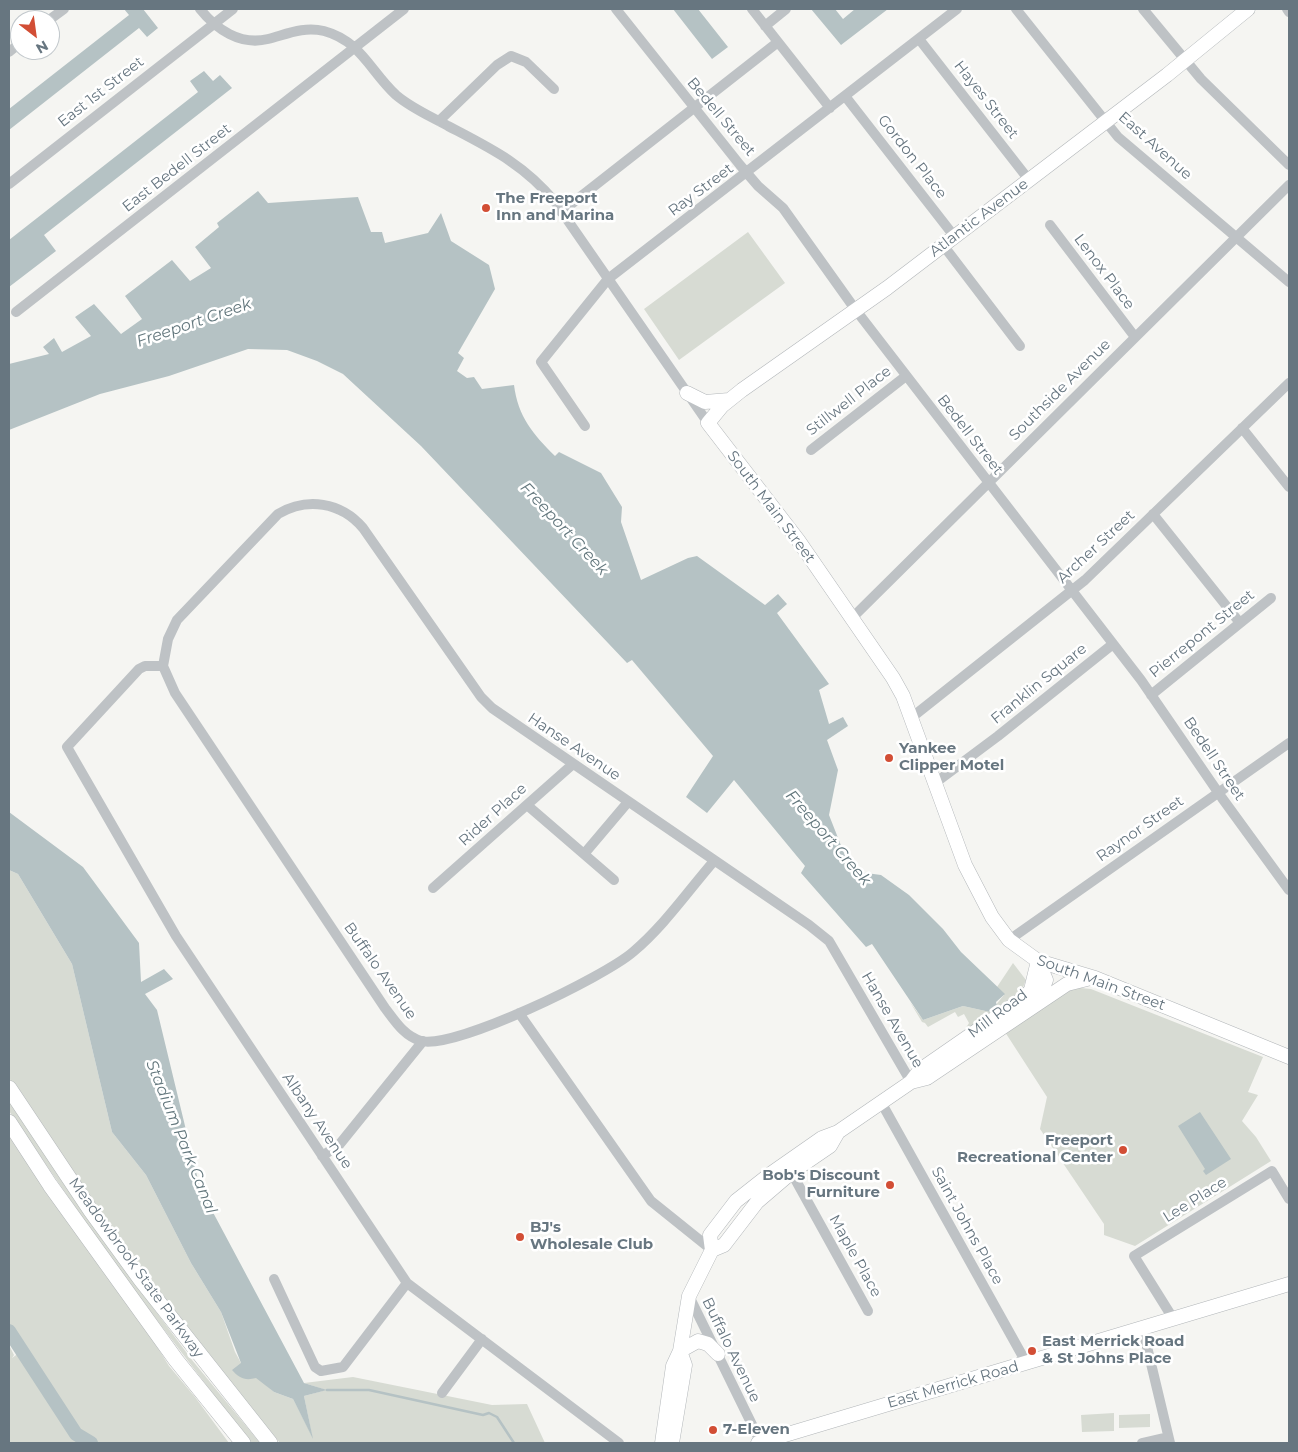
<!DOCTYPE html>
<html>
<head>
<meta charset="utf-8">
<style>
  body { margin:0 }
  #map { position:relative; width:1298px; height:1452px; overflow:hidden; background:#f5f5f2; font-family:Montserrat,sans-serif }
  canvas { display:block }
  .frame { position:absolute; inset:0; border:10px solid #677680; pointer-events:none }
  .north { position:absolute; left:10px; top:10px; width:50px; height:50px; box-sizing:border-box; background:#fff; border:1px solid #c2c8cc; border-radius:50%; rotate:150deg; font-size:14px; font-weight:700; line-height:20px; text-align:center; color:#677680 }
  .north::after { content:''; display:block; margin:auto; width:18px; height:22px; background:#d24e35; clip-path:polygon(50% 0,100% 100%,50% 72%,0 100%) }
</style>
</head>
<body>
<div id="map">
<canvas width="1298" height="1452"></canvas>
<div class="frame"></div>
<div class="north">N</div>
</div>
<script>
const g = document.querySelector('canvas').getContext('2d');
g.lineJoin = 'round';
function fill(path, color) {
  g.fillStyle = color;
  g.fill(path, 'evenodd');
}
function trace(path, color, width, dash) {
  g.strokeStyle = color;
  g.lineWidth = width;
  g.lineCap = dash ? 'butt' : 'round';
  g.setLineDash(dash || []);
  g.stroke(path);
}
function drawText(font, color, halo, rows, align = 'center') {
  g.font = font + ' Montserrat,sans-serif';
  g.lineWidth = 5;
  g.setLineDash([]);
  g.textBaseline = 'middle';
  g.strokeStyle = halo;
  g.fillStyle = color;
  for (const [text, x, y, turn = 0] of rows) {
    g.save();
    g.translate(x, y);
    g.rotate((+turn || 0) * Math.PI / 180);
    g.textAlign = isNaN(turn) ? turn : align;
    if (halo) g.strokeText(text, 0, 0);
    g.fillText(text, 0, 0);
    g.restore();
  }
}
fill(new Path2D(`
  M748 232 785 283 679 360 644 309Z
  M9 870 18 874 72 964 112 1132 146 1175 191 1263 221 1312 235 1352 241 1363 274 1392 293 1399 312 1436 304 1396 326 1390 304 1383 353 1377 492 1405 527 1404 545 1443H280L195 1342 102 1215 9 1078Z
  M1013 963 1026 980 1021 992 964 1031 969 1023 964 1014 958 1017 955 1012 928 1027 925 1023 922 1022 910 1002 923 1020 963 1006 990 1012 1004 995 997 987Z
  M1071 987 1091 989 1263 1057 1248 1092 1258 1095 1242 1121 1256 1137 1271 1161 1135 1246 1104 1235V1224L1040 1129 1047 1097 1005 1032Z
  M9 1100 122 1266 192 1360 260 1443H252L236 1424 118 1269 9 1111Z
  M9 1135 150 1335 169 1366 195 1397 229 1443H9V1345L14 1355 12 1358 19 1353 9 1338Z
  M1114 1413V1431L1082 1432 1081 1415Z
  M1150 1414V1427L1119 1428V1415Z`), '#d7dbd3');
fill(new Path2D(`
  M124 9H143L158 28 147 37 139 28 9 130V109L129 15Z
  M673 9H698L728 47 712 59Z
  M811 9H835L843 19 855 9H888L841 45Z
  M204 71 213 81 220 75 232 88 44 235 56 251 9 287V240L198 92 190 81Z
  M258 191 268 203 358 197 371 232H382L385 243 428 233 441 213 451 241 489 265 495 289 458 353 464 358 457 371 467 378 474 377 482 389 514 385C518 417 533 434 555 456L559 452 601 473 622 507 621 522 641 580 688 558 697 556 765 605 778 594 787 604 777 613 829 684 819 690 829 724 843 717 848 726 827 740 838 770 829 815 851 871 881 875 909 895 943 929 961 952 1005 994 996 1002 997 1007 990 1012 963 1006 923 1020 872 944 866 947 801 873 805 866 734 780 707 813 686 797 713 756 632 660 627 663 421 446 343 374 317 361 287 350 248 349 169 376 100 394 9 430V364L49 354 43 347 54 338 62 352 91 336 75 317 94 304 121 334 142 319 125 296 172 260 190 281 211 268 195 247 219 227 217 223Z
  M9 812 83 867 139 943 141 982 164 969 173 979 145 994 157 1010 200 1188 304 1383 327 1390 304 1396 313 1439 293 1399 274 1392 256 1378C245 1381 239 1378 232 1370L241 1363 221 1312 191 1263 146 1175 112 1132 72 964 18 874 9 870Z
  M1200 1112 1231 1159 1206 1175 1203 1171 1205 1169 1178 1126Z`), '#b5c2c4');
trace(new Path2D(`
  M327 1390H369L483 1415 489 1413 497 1417 514 1443`), '#b5c2c4', 2.5);
trace(new Path2D(`
  M9 1331 76 1434 91 1443`), '#b5c2c4', 14);
const major = new Path2D(`
  M1248 9 1167 75 887 288 742 390 722 406 708 423 798 540 893 678 903 696 965 865 992 917 1009 940 1038 961 1095 978 1289 1057
  M687 393 705 402 729 400
  M1030 1003 1041 993 1046 980 1038 961
  M911 1082 927 1078 1067 984 1091 978
  M712 1250 710 1235 736 1201 769 1175 822 1138 838 1132 911 1082 920 1070 1024 998 1031 990 1038 961
  M680 1351 698 1341 708 1344 718 1354
  M662 1443 673 1366 680 1351 689 1296 712 1250 724 1245 757 1202 792 1172 830 1146 838 1132
  M672 1443 685 1365 680 1351
  M758 1443 1289 1284`);
const highway = new Path2D(`
  M9 1088 91 1211 141 1280 270 1443
  M9 1122 50 1185 176 1360 243 1443`);
trace(major, '#b2b6b9', 15);
trace(highway, '#b1b5b7', 16);
trace(new Path2D(`
  M200 9C216 29 240 46 268 39 287 34 304 26 324 31 361 41 370 71 396 95 411 108 430 116 448 126 490 148 524 164 555 202L708 423
  M616 9 740 165 758 186 783 208 855 309 1141 680 1222 798 1289 890
  M752 9 830 108
  M1016 9 1118 137 1289 282
  M1143 9 1201 79 1289 165
  M1287 9 1289 12
  M49 20 64 9
  M765 26 786 9
  M919 39 1029 180
  M9 52 20 43
  M845 96 954 236
  M439 121 497 65 511 56 526 62 554 89
  M9 184 233 9
  M561 212 778 42
  M1050 225 1135 337
  M943 245 1020 346
  M16 312 404 9
  M585 426 541 362 608 279 957 9
  M1242 428 1289 487
  M811 450 906 376
  M1153 514 1240 623
  M852 618 1289 185
  M163 666H145L139 669 67 747 176 936 407 1283 619 1443
  M1151 695 1271 598
  M911 718 1085 580 1289 383
  M935 783 998 736 1113 644
  M527 805 614 880
  M584 854 628 802
  M714 861C688 891 664 926 633 952 604 977 456 1049 421 1041 404 1036 395 1021 385 1008L175 693 163 666 168 639 177 620 278 514C307 497 341 502 363 528L481 697 492 708 809 925 829 941 911 1082
  M433 888 573 764
  M1009 940 1289 743
  M519 1013 651 1201 712 1250
  M881 1102 1027 1364
  M322 1156 339 1145 423 1041
  M789 1168 868 1311
  M274 1279 315 1367 321 1371 343 1367 407 1283
  M689 1296 761 1443
  M1174 1320 1134 1256 1272 1171 1289 1199
  M1143 1330 1170 1443
  M442 1393 482 1339
  M1142 1443 1168 1437`), '#bec2c5', 10);
trace(major, '#fff', 14);
trace(highway, '#fff', 15);
for (const [x, y, r, color] of [
  [486,208,5,"#d24e35"],
  [889,758,5,"#d24e35"],
  [1123,1150,5,"#d24e35"],
  [890,1185,5,"#d24e35"],
  [520,1237,5,"#d24e35"],
  [1032,1351,5,"#d24e35"],
  [713,1430,5,"#d24e35"]
]) {
  const dot = new Path2D();
  dot.arc(x, y, r, 0, 2 * Math.PI);
  g.fillStyle = color;
  g.fill(dot);
  trace(dot, '#fff', 2);
}
drawText('15px', '#677680', '#fff', [
  ["East 1st Street",101,92,-38],
  ["Hayes Street",986,100,52],
  ["Bedell Street",721,117,50],
  ["East Avenue",1155,146,42],
  ["Gordon Place",912,157,52],
  ["East Bedell Street",177,168,-38],
  ["Ray Street",701,190,-37],
  ["Atlantic Avenue",979,218,-37],
  ["Lenox Place",1104,272,53],
  ["Southside Avenue",1060,390,-45],
  ["Stillwell Place",849,401,-38],
  ["Bedell Street",970,435,52],
  ["South Main Street",771,507,53],
  ["Archer Street",1096,547,-43],
  ["Pierrepont Street",1202,634,-39],
  ["Franklin Square",1039,684,-39],
  ["Hanse Avenue",574,747,34],
  ["Bedell Street",1214,759,56],
  ["Rider Place",493,815,-42],
  ["Raynor Street",1140,829,-35],
  ["Buffalo Avenue",380,971,55],
  ["South Main Street",1101,983,20],
  ["Mill Road",998,1014,-37],
  ["Hanse Avenue",892,1020,60],
  ["Albany Avenue",317,1121,56],
  ["Lee Place",1195,1200,-32],
  ["Saint Johns Place",967,1226,61],
  ["Maple Place",855,1256,61],
  ["Meadowbrook State Parkway",136,1268,54],
  ["Buffalo Avenue",731,1350,64],
  ["East Merrick Road",953,1385,-16]
]);
drawText('bold 15px', '#677680', '#fff', [
  ["The Freeport",496,199],
  ["Inn and Marina",496,216],
  ["Yankee",899,749],
  ["Clipper Motel",899,766],
  ["Freeport",1113,1141,"right"],
  ["Recreational Center",1113,1158,"right"],
  ["Bob's Discount",880,1176,"right"],
  ["Furniture",880,1193,"right"],
  ["BJ's",530,1228],
  ["Wholesale Club",530,1245],
  ["East Merrick Road",1042,1342],
  ["& St Johns Place",1042,1359],
  ["7-Eleven",723,1430]
], 'left');
drawText('italic 16px', '#63777d', '#fff', [
  ["Freeport Creek",194,323,-19],
  ["Freeport Creek",564,529,47],
  ["Freeport Creek",828,838,49],
  ["Stadium Park Canal",181,1137,68]
]);
</script>
</body>
</html>
